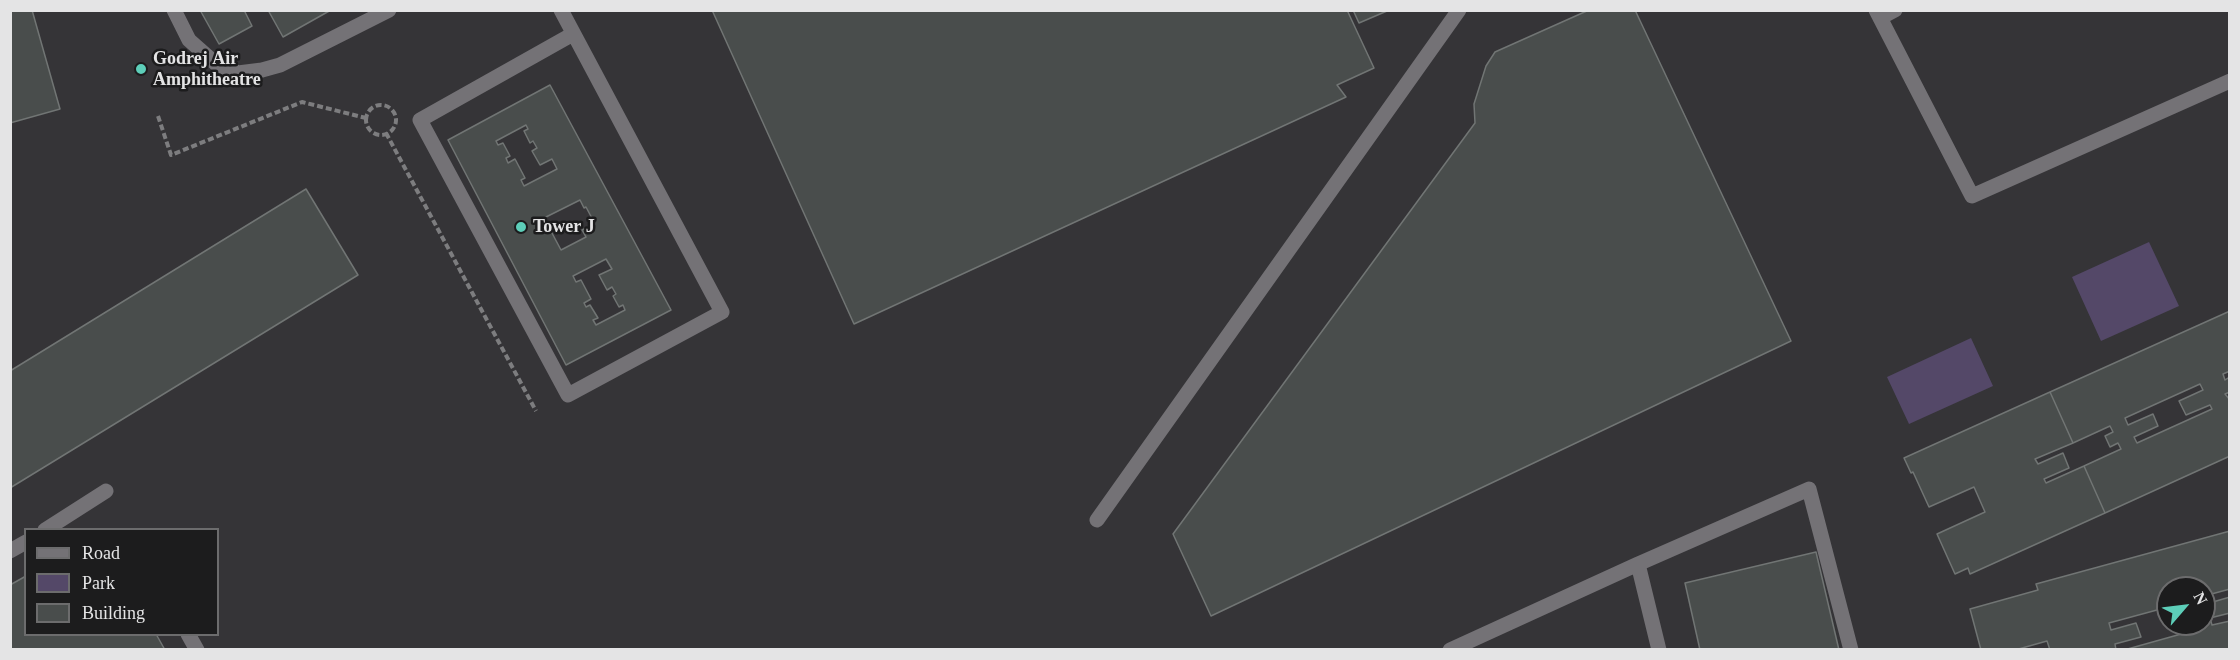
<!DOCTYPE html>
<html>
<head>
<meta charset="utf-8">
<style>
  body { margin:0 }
  #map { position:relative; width:2240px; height:660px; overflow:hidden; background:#353437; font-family:Georgia,serif }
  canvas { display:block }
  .frame { position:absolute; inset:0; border:12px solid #e4e4e5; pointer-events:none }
  .legend { position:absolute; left:24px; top:528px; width:195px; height:108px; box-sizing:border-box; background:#1c1c1d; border:2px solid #6c6c6d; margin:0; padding:8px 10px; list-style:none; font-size:18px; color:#e4e4e5 }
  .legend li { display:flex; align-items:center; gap:12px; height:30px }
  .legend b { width:30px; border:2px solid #6c6c6d }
  .north { position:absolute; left:2156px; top:576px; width:60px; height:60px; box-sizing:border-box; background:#1c1c1d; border:2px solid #6c6c6d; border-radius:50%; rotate:62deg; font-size:16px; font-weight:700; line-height:24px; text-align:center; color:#e4e4e5 }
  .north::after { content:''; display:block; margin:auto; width:21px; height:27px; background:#5dceb9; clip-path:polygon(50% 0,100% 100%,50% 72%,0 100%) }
</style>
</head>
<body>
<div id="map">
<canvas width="2240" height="660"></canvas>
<div class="frame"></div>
<ul class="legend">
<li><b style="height:8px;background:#747276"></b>Road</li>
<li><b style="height:16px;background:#544868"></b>Park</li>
<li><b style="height:16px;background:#494d4c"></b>Building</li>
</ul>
<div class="north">N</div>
</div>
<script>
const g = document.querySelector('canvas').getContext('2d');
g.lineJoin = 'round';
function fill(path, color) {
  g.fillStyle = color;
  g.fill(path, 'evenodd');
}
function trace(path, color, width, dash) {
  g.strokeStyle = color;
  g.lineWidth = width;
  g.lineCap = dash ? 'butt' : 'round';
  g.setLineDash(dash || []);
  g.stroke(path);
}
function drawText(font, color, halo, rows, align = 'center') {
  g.font = font + ' Georgia,serif';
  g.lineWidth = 5;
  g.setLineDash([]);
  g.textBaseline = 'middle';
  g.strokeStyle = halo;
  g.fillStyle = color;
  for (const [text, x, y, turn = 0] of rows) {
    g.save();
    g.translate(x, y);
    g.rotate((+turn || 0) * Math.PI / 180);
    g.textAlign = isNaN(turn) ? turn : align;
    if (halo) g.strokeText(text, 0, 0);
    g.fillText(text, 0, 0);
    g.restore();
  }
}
fill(new Path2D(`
  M2149 242 2179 306 2101 341 2072 277Z
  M1971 338 1993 386 1909 424 1887 377Z`), '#544868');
const building = new Path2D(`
  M10 10H32L60 109 10 123Z
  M200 10H244L252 26 219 44Z
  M268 10H331L283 37Z
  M712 10H1347L1374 68 1337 85 1346 97 854 324Z
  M1353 10H1387V11L1359 23Z
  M1589 10H1635L1791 341 1211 616 1173 534 1475 123 1474 104 1486 66 1495 52Z
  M550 85 671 310 566 365 448 140ZM526 125 528 129 524 131 530 143 533 141 537 148 532 151 540 165 552 159 557 169 524 186 521 180 525 178 515 159 508 163 506 158 510 156 503 143 498 145 496 141ZM580 200 584 208 586 207 595 224 582 230 586 237 561 250 544 218ZM606 259 612 269 599 275 607 290 612 287 616 294 613 296 619 307 623 305 625 310 596 325 593 320 598 318 590 305 586 307 584 303 591 299 581 280 576 282 573 276Z
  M306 189 358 275 10 488V371Z
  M2230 311V371L2223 374 2225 380 2228 378 2230 381V392L2225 394 2230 400V456L2105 513 2084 466 2121 449 2118 443 2110 447 2105 436 2113 432 2110 426 2073 443 2050 392ZM2200 384 2203 390 2179 401 2186 415 2210 405 2212 409 2137 443 2134 437 2158 426 2153 414 2128 425 2125 418Z
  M2050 392 2073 443 2035 459 2038 464 2063 453 2069 468 2044 479 2046 483 2084 466 2105 513 1970 574 1968 568 1955 574 1937 534 1985 512 1974 487 1929 507 1913 472 1911 473 1904 458Z
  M2230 531V589L2204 596V588H2168V607L2109 623 2111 630 2136 623 2141 637 2115 644 2116 650H2050L2047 641 2015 650H1981L1970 609 2038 590 2036 584Z
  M1816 552 1839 650H1700L1685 583Z
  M26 576V634H156L165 650H10V585Z
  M2204 596 2206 604 2230 597V613L2210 618 2212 625 2230 621V650H2124L2199 629 2198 624H2204Z`);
fill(building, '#494d4c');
trace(building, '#717574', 1.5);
trace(new Path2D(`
  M366 120a15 15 0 1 1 30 0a15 15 0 1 1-30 0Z
  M158 116 171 155 302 102 366 118
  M386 133 536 411`), '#7d7d7f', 4, [6, 3]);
trace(new Path2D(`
  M174 10 189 40 215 63 238 73 262 70 280 65 389 10
  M561 10 722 312 568 395 420 120 573 34
  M1876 10 1972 196 2230 81
  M1880 18 1895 10
  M1097 520 1459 10
  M188 634 197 650
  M1450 650 1638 564
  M1659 650 1638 564 1809 489 1851 650`), '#747276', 15);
trace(new Path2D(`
  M45 530 106 491
  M10 551 26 542`), '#747276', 15);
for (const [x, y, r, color] of [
  [141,69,6,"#5dceb9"],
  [521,227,6,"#5dceb9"]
]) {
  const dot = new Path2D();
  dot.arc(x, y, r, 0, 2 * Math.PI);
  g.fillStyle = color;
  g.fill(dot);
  trace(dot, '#1c1c1d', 2);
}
drawText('bold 18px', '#e4e4e5', '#1c1c1d', [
  ["Godrej Air",153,59],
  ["Amphitheatre",153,80],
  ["Tower J",533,227]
], 'left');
</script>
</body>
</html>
